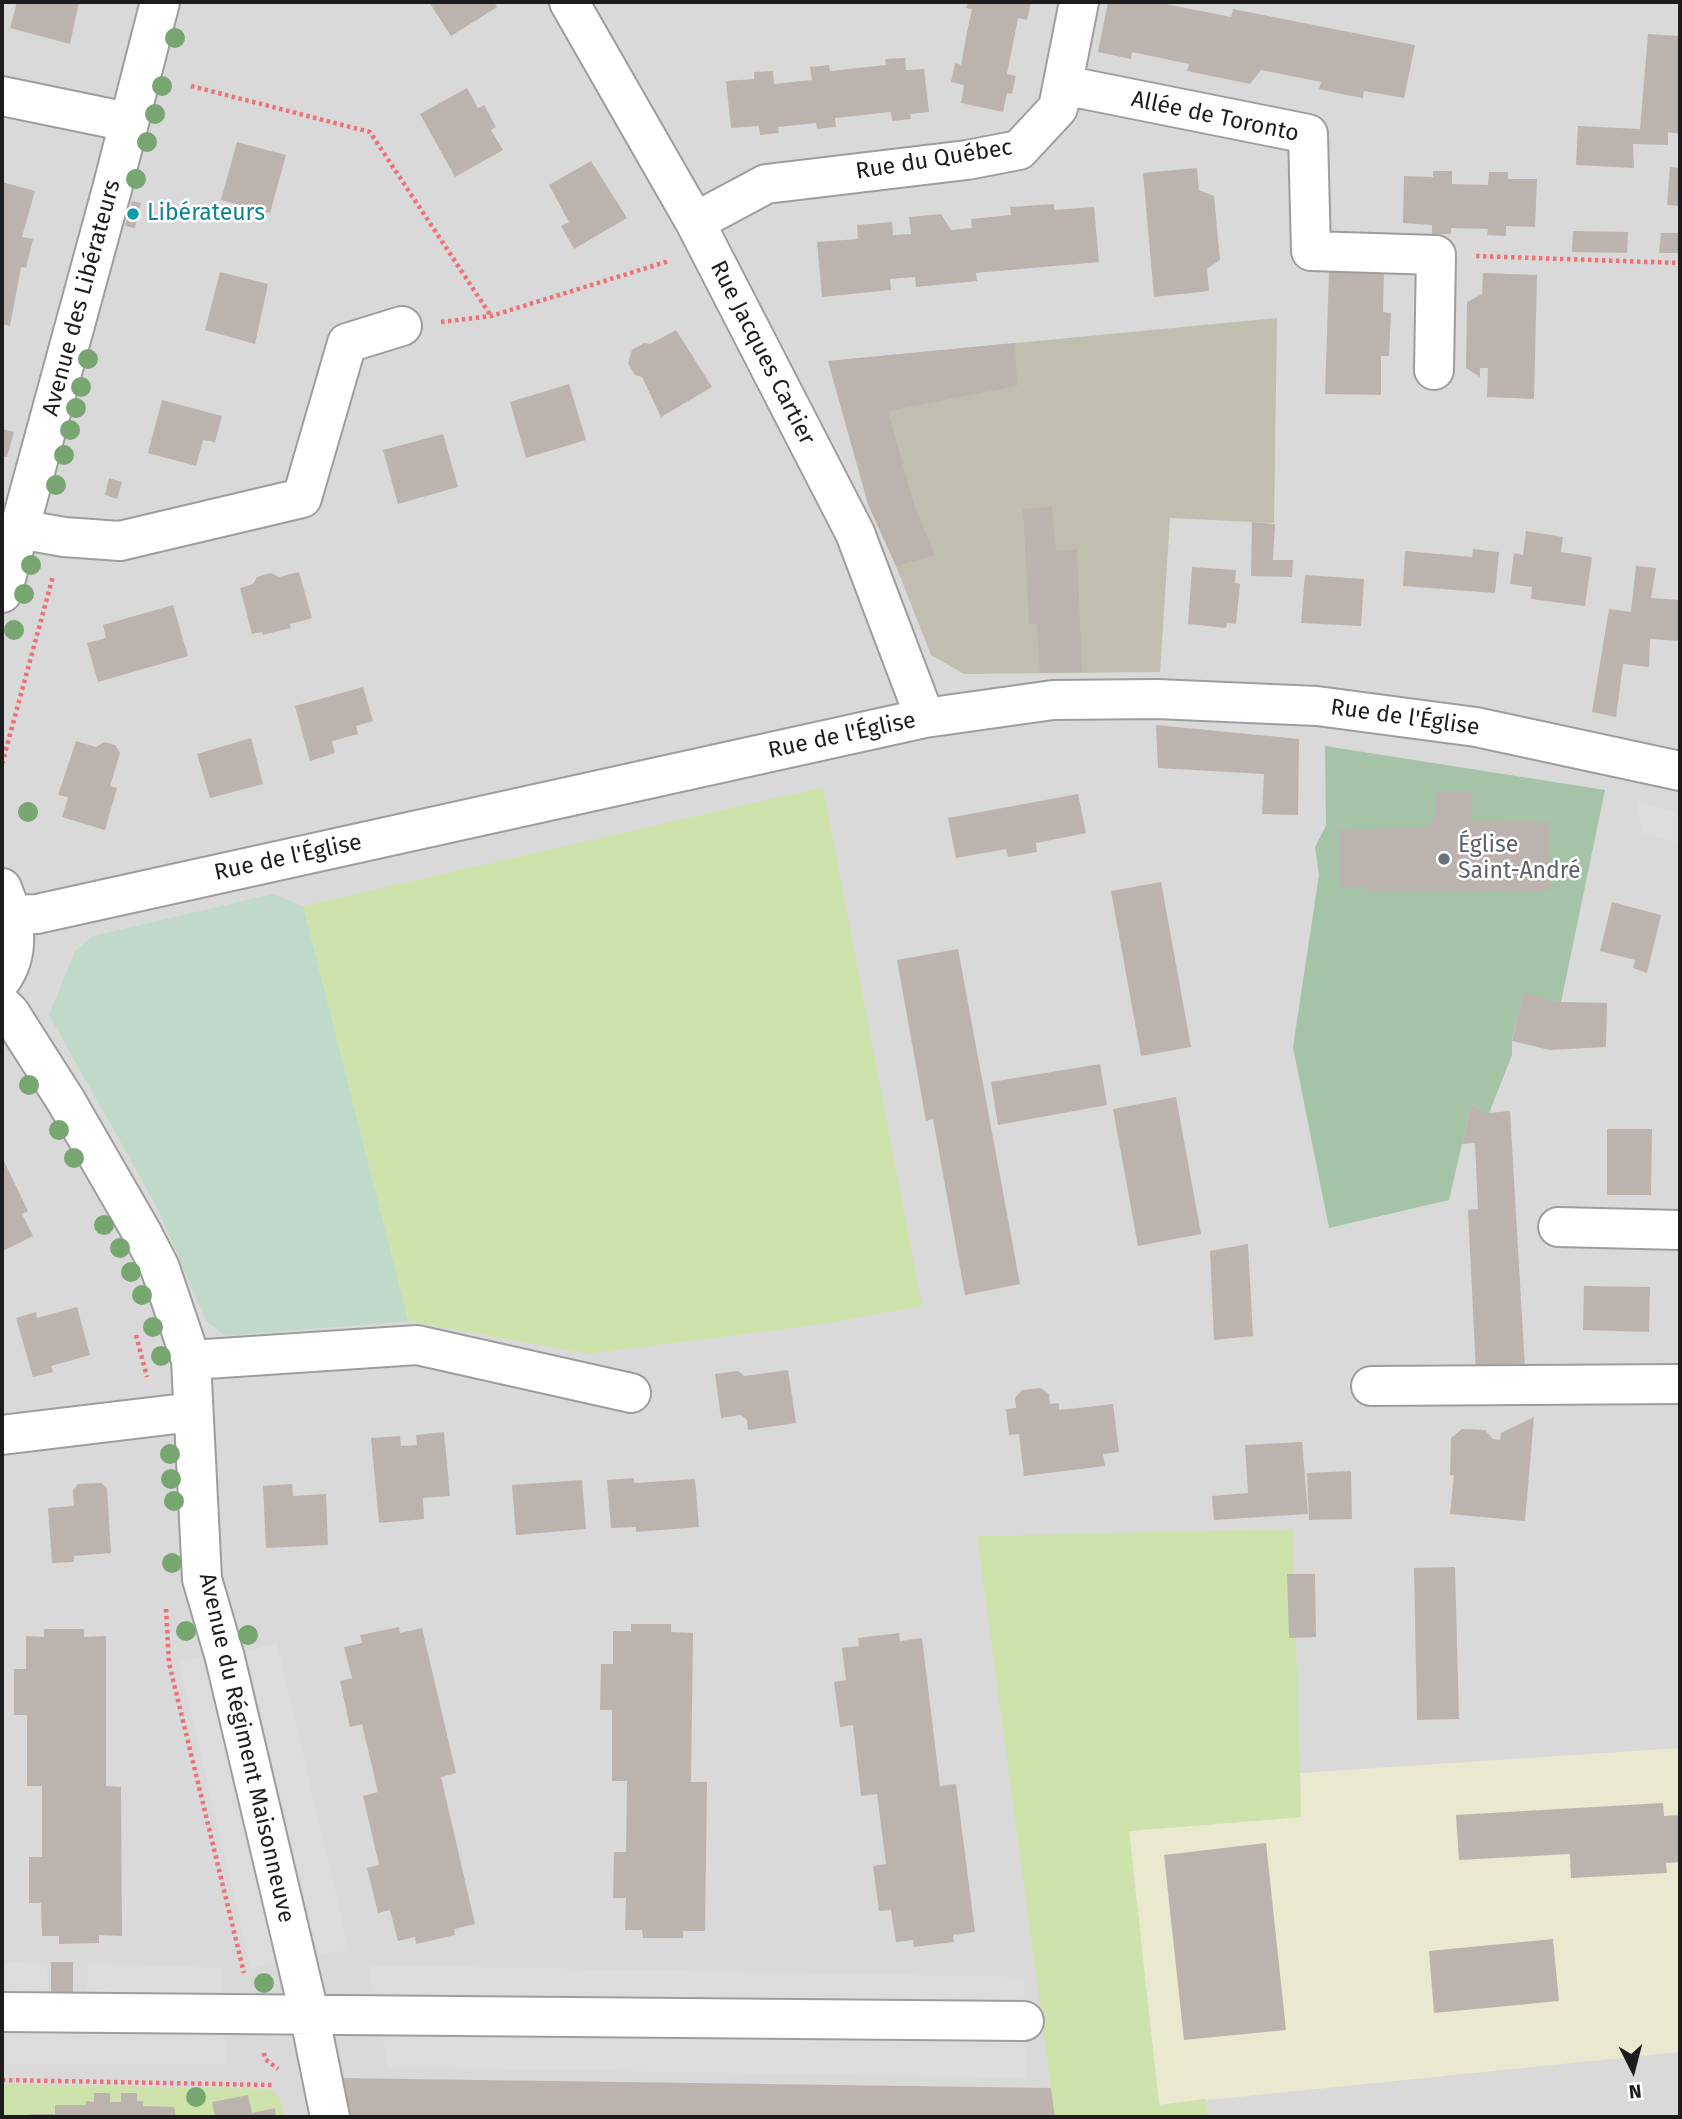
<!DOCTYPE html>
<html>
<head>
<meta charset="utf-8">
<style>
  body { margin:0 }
  #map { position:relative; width:1682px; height:2119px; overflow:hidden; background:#ece8e2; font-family:"Fira Sans",sans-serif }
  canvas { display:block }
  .frame { position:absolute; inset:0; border:4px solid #1c1c1c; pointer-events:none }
  .north { position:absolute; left:1598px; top:2035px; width:70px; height:70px; -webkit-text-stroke:5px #fff; paint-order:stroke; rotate:174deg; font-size:19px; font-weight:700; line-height:28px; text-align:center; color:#1c1c1c }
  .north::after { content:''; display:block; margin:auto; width:24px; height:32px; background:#1c1c1c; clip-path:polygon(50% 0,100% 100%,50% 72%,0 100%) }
</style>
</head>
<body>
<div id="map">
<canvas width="1682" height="2119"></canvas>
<div class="frame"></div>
<div class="north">N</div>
</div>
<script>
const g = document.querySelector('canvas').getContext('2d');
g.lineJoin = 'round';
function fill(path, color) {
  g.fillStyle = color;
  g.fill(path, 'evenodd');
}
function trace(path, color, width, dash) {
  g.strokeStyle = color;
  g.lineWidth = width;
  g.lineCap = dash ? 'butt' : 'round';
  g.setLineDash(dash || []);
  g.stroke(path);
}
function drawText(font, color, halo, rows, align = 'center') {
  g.font = font + ' "Fira Sans",sans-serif';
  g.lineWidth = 5;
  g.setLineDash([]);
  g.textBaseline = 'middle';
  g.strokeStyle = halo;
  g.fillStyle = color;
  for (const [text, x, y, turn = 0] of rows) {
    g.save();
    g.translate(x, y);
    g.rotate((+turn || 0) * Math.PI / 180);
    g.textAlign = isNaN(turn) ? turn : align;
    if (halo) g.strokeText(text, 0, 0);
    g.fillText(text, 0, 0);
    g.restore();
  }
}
fill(new Path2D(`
  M2 2H1680V2117H2Z`), '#dad9d9');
fill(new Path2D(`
  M1277 318 1274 523 1170 518 1160 672 964 674 931 655 896 566 868 504 828 361Z`), '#c0beaf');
fill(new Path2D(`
  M1680 1748V2052L1159 2105 1129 1831 1301 1817 1300 1773Z`), '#eae8ce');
fill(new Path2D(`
  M823 787 922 1306 823 1324 589 1354 408 1321 303 906Z
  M1293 1529 1301 1817 1129 1831 1159 2105 1205 2099 1208 2117H1055L977 1536Z
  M2 2084 269 2089 279 2096 285 2117H2Z`), '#cee3ab');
fill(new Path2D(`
  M273 894 303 906 408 1321 226 1336 206 1321 158 1209 49 1015 75 951 93 936Z`), '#c0d9ca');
fill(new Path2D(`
  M1325 746 1605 790 1561 1002 1523 994 1512 1040V1055L1489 1113 1471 1105 1449 1200 1329 1228 1293 1047 1319 875 1315 847 1326 826Z`), '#a5c3a6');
fill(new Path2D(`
  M1637 801 1680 814V844L1642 833Z
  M277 1643 349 1950 318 1955 246 1651Z
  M208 1656 282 1961 251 1968 179 1662Z
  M2 1962 47 1964 48 1996 87 1997 88 1963 221 1968 226 2064H2Z
  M368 1965 1024 1977 1027 2078 388 2067Z`), '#dcdcdc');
fill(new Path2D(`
  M17 2H79L70 44 10 28Z
  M429 2H494L497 7 451 36Z
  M968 2H1031L1027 20 1018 18 1007 74 1016 76 1012 94 1007 93 1003 112 961 103 964 85 951 82 955 63 961 65 966 37 972 9 966 8Z
  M1108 2H1156L1231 17 1233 9 1415 45 1404 98 1364 91 1363 98 1341 94 1319 89 1321 82 1261 70 1250 84 1187 71 1189 64 1132 52 1131 59 1098 52Z
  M1648 34 1680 36V134L1668 132V145L1633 144 1634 168 1576 165 1578 126 1640 129Z
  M905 58 906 70 924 69 929 112 910 114 911 119 892 121 891 112 835 118 836 127 817 129 816 123 778 127 779 133 760 135 759 126 731 128 726 81 754 79V72L773 71 774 84 812 80 810 67 829 65 830 71 886 65 885 59Z
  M467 88 478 108 484 105 496 127 491 130 503 150 455 177 420 114Z
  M237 142 286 155 270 213 221 200Z
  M591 161 627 218 574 249 561 226 569 222 549 185Z
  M1670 167 1680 168V206L1667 205Z
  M1197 168 1199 190 1214 196 1220 260 1207 269 1209 291 1154 297 1143 173Z
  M1433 171H1452V184L1488 185 1489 172H1508V179H1537L1535 227 1506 226V236L1487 235 1488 229 1451 228V234H1432V225L1403 223 1404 176 1433 177Z
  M2 182 35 191 22 237 33 239 26 268 21 267 10 326 2 324Z
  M132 201 141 203 135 228 125 226Z
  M1054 204V210L1094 207 1099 262 976 273 977 281 916 287 915 277 890 279 891 290 822 297 817 242 858 239 857 225 892 222 893 235 911 234 909 217 941 214 951 230 972 228 971 219 1011 215 1010 207Z
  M1573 231 1628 232 1627 253 1572 252Z
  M1661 233H1680V253H1659Z
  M1329 271 1384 272 1383 312 1391 313 1389 356H1381V395L1325 394Z
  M220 272 268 284 255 344 205 330Z
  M1483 273 1537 275 1534 399 1487 397 1488 368H1480V377L1466 368 1467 302 1482 294Z
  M676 330 712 387 661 417 642 377 635 375 628 363 632 350 644 343 650 344Z
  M1015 343 1017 386 888 411 914 505 935 555 896 566 868 504 828 361Z
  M569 384 586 440 526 458 510 402Z
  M162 400 222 416 215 442 203 440 196 466 148 453Z
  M3 429 14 432 7 457 2 456Z
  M443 434 458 487 398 504 383 450Z
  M109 478 122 482 117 499 105 495Z
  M1052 507 1056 551 1077 549 1082 672 1040 673 1037 624H1029L1023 509Z
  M1252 522 1275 524 1273 560H1293L1292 577 1251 576Z
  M1526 531 1563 537 1561 552 1592 557 1585 606 1531 599 1532 587 1510 584 1514 553 1523 555Z
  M1473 549 1499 552 1495 593 1403 586 1405 551 1472 557Z
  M1636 566 1656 568 1651 598 1680 600V641L1650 639 1649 667 1623 664 1616 717 1592 712 1609 609 1631 612Z
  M1192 567 1236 570 1235 583 1240 584 1236 624 1227 623 1226 628 1188 624Z
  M299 572 312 618 290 624 291 628 263 635 262 632 252 634 240 588 253 584 257 577 271 573 279 577Z
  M1305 575 1364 579 1361 626 1301 623Z
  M173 605 188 656 98 682 87 643 106 638 103 625Z
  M363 687 373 721 356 726 358 734 332 741 335 753 310 761 295 706Z
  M1156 725 1299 739 1298 815 1262 814 1264 774 1158 768Z
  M251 738 263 784 210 798 197 754Z
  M76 741 96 747 104 742 115 745 120 753 110 786 117 788 105 830 62 817 68 797 58 795Z
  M1435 791H1472V821L1549 822V891H1365V888H1339V830L1430 827 1431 819H1435Z
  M1078 794 1086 833 1036 843 1037 852 1008 857 1006 849 956 858 948 818Z
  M1161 882 1191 1047 1141 1056 1111 891Z
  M1612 902 1661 915 1647 973 1633 968 1635 960 1600 951Z
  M958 949 1020 1284 965 1295 933 1119 926 1121 897 960Z
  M1523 993 1561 1002 1607 1003 1606 1047 1550 1050 1512 1041Z
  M1100 1064 1107 1105 998 1125 991 1082Z
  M1176 1097 1201 1234 1138 1246 1113 1109Z
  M1471 1105 1489 1113 1510 1111 1525 1369 1476 1372 1468 1210 1478 1209 1475 1143 1462 1144Z
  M1607 1129H1652L1651 1195H1607Z
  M2 1157 28 1211 22 1214 33 1236 3 1251Z
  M1248 1244 1253 1336 1214 1340 1210 1251Z
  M1584 1286 1650 1287 1649 1332 1583 1330Z
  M77 1307 90 1355 51 1366 53 1372 33 1377 16 1318 36 1312 37 1318Z
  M788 1370 796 1423 748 1430 747 1420 741 1415 721 1418 715 1374 738 1371 744 1376Z
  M1041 1388 1049 1394 1050 1404 1059 1403V1410L1113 1404 1119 1452 1103 1454 1105 1466 1024 1476 1019 1434 1009 1435 1006 1409 1016 1408 1015 1398 1022 1390Z
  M1534 1417 1525 1521 1450 1514 1454 1475H1450L1451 1438 1462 1429 1485 1430 1493 1439 1500 1440 1501 1433Z
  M444 1432 450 1496 423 1498 424 1519 379 1523 371 1438 400 1436 401 1446 417 1445 416 1435Z
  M1302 1442 1308 1514 1214 1520 1212 1496 1248 1493 1245 1445Z
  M1351 1471 1352 1519 1309 1520 1307 1473Z
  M634 1478V1483L695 1479 699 1527 636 1532V1527L611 1528 607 1480Z
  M582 1480 586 1529 516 1535 512 1485Z
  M101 1483 107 1488 111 1553 74 1556V1562L52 1563 48 1508 74 1506 73 1490 78 1484Z
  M292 1484 293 1496 326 1494 328 1545 266 1548 263 1486Z
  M1455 1567 1459 1719 1417 1720 1414 1568Z
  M1287 1574H1315L1316 1637 1289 1638Z
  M631 1624H671V1632L693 1633 691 1782H707L705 1931H683V1938H643L642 1930H625L626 1898H613L614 1852H626L627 1781H612V1710H600L601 1664H613V1631H631Z
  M399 1627 400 1633 422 1628 456 1773 441 1777 475 1924 454 1929 455 1935 416 1944 415 1937 398 1941 390 1910 378 1913 367 1868 379 1865 363 1796 378 1792 362 1724 350 1727 340 1681 352 1678 344 1647 362 1643 360 1635Z
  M44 1629H84V1637L106 1636V1786L121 1787 122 1936 99 1935V1943L59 1944V1936H42L41 1903H29V1857H42V1786H27V1715H14V1669H26V1636L44 1637Z
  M899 1633 900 1641 922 1638 940 1786 956 1784 975 1932 953 1935 954 1942 914 1947 913 1940 896 1942 891 1910 879 1911 873 1866 886 1864 877 1794 861 1796 853 1725 840 1727 834 1682 846 1680 842 1648 859 1646 858 1638Z
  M1663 1803 1664 1816 1680 1815V1862L1666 1863 1667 1873 1571 1878 1570 1854 1459 1860 1456 1815Z
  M1266 1843 1286 2030 1184 2040 1164 1855Z
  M1553 1939 1559 2001 1434 2013 1429 1951Z
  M51 1962H73V1994L51 1993Z
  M338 2078 1051 2088 1055 2117H346Z
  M94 2093H110V2102H121V2093H137V2101H143V2106L174 2107 176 2117H29V2114H55V2105H86V2101L94 2102Z
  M248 2095 252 2113 275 2108 276 2117H215L212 2102Z`), '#bcb3af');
const minor = new Path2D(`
  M569 2 695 222 855 533 925 718
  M1063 85 1308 134 1311 251 1436 255 1434 370
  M2 96 128 122
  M695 222 766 184 967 160 1019 150 1058 108 1079 2
  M19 529 64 537 120 541 302 498 347 343 402 326
  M2 593 112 189 160 2
  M2 888C14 917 22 950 2 979
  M14 915 37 914 925 718 1053 700 1157 699 1317 706 1476 727 1680 771
  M2 1005 10 1013 66 1101 142 1233 160 1268 191 1360 202 1579 225 1658 309 2013 330 2117
  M1558 1227 1680 1230
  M191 1360 417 1345 631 1393
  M1371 1386 1680 1384
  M2 1435 193 1412
  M2 2012 1024 2021`);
trace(minor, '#9d9d9d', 42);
trace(new Path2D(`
  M191 86 370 132 491 316
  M1476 256 1680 263
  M441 322 491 316 669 261
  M2 764 53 576
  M136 1335 147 1377
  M166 1609 169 1663 244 1973
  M264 2053 265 2059 278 2069
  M2 2080 273 2085`), '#ee7275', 4.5, [3.5, 3.5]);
trace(minor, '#fff', 38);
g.fillStyle = '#77a671';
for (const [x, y] of [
  [175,38],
  [162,86],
  [155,114],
  [147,142],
  [136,179],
  [88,359],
  [81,387],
  [76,408],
  [70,430],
  [64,455],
  [56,485],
  [31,565],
  [24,594],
  [14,630],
  [28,812],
  [29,1085],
  [59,1130],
  [74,1158],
  [104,1225],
  [120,1248],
  [131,1272],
  [142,1295],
  [153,1327],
  [161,1356],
  [170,1454],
  [171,1479],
  [174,1501],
  [172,1563],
  [186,1631],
  [248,1635],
  [264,1983],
  [196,2097]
]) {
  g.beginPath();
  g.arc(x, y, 10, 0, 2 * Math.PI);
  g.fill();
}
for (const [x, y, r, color] of [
  [133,214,7,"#0f9aa8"],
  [1444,859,7,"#6b7280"]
]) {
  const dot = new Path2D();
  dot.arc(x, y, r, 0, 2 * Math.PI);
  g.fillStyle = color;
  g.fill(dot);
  trace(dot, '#fff', 2.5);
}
drawText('23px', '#1c1c1c', '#fff', [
  ["Allée de Toronto",1215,117,12],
  ["Rue du Québec",934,160,-9],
  ["Avenue des Libérateurs",82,298,-75],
  ["Rue Jacques Cartier",762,353,63],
  ["Rue de l'Église",1405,718,8],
  ["Rue de l'Église",842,736,-12],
  ["Rue de l'Église",288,858,-12],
  ["Avenue du Régiment Maisonneuve",246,1748,77]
]);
drawText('23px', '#0d838f', '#fff', [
  ["Libérateurs",147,214]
], 'left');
drawText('23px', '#5b616d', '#fff', [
  ["Église",1458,846],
  ["Saint-André",1458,872]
], 'left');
</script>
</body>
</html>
